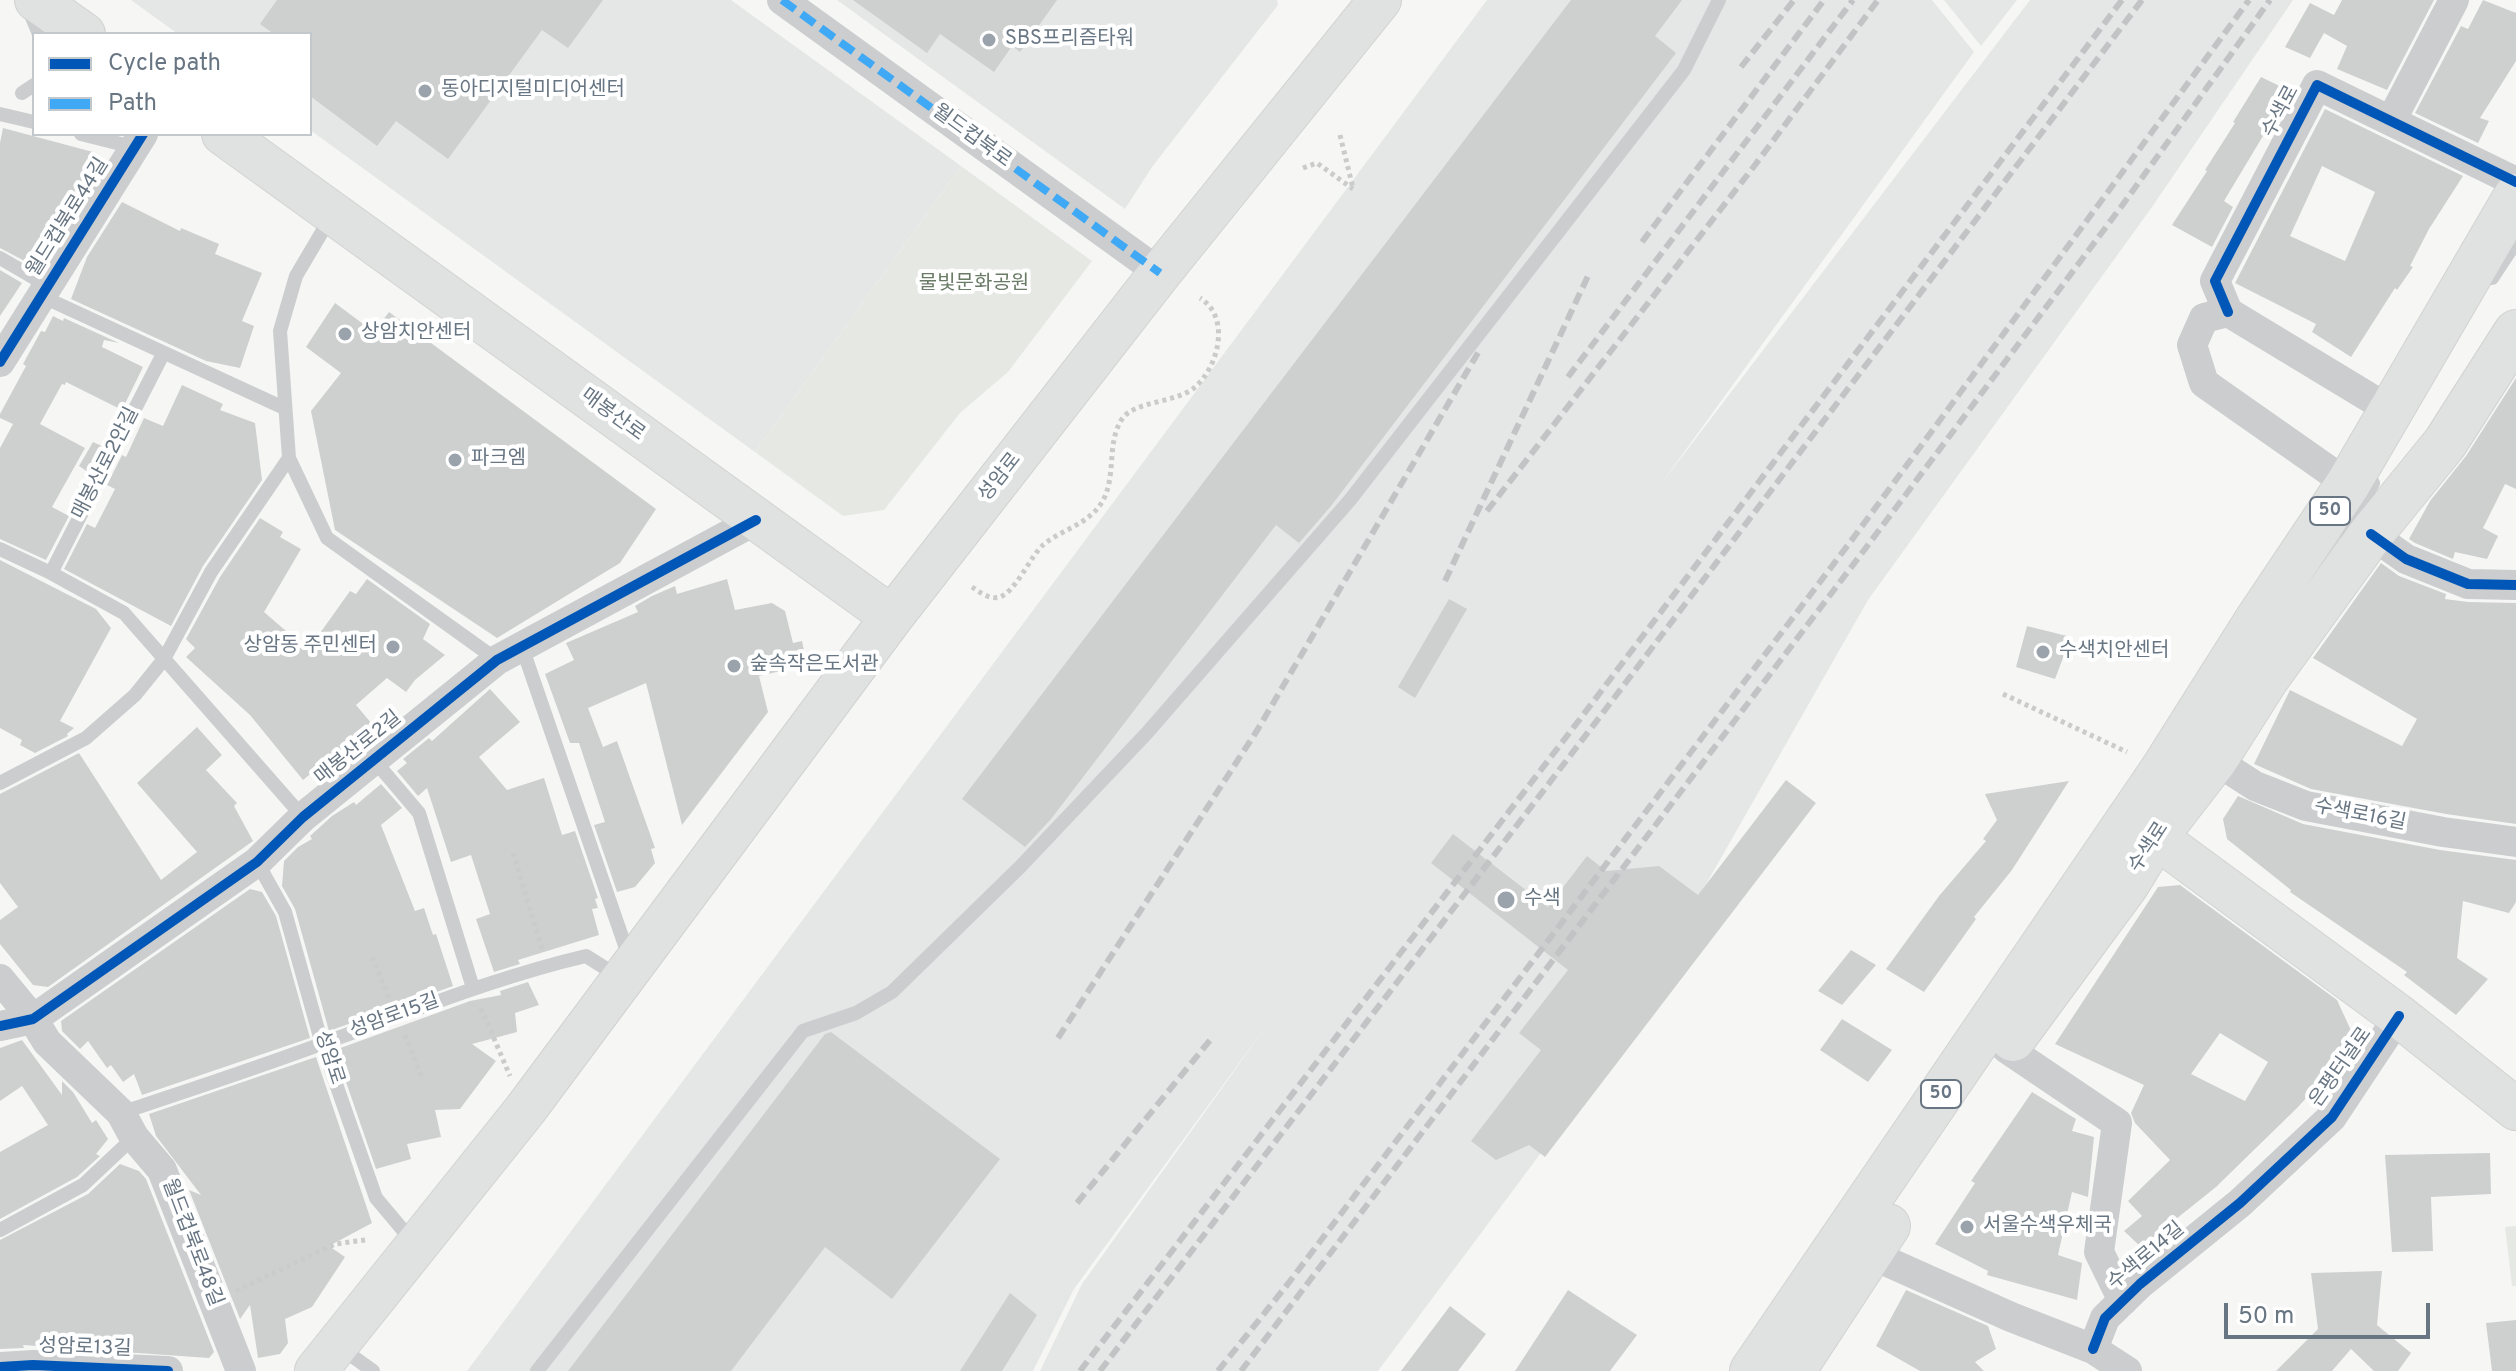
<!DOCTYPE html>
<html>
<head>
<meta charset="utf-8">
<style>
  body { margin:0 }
  #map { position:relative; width:2516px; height:1371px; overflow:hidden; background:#f6f6f5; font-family:Overpass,sans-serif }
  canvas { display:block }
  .legend { position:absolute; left:32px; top:32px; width:280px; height:104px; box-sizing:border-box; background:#fff; border:2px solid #c3c8cd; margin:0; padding:10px 14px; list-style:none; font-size:24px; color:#687683 }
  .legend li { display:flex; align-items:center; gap:16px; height:40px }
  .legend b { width:40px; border:2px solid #c3c8cd }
  .scale { position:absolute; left:2224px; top:1303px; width:206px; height:36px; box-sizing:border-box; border:4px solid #687683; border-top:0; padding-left:10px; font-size:24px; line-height:28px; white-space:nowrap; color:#687683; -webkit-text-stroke:6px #fff; paint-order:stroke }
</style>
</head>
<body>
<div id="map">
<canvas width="2516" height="1371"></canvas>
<ul class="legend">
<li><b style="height:10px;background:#0057b8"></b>Cycle path</li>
<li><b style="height:10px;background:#3fa9f5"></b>Path</li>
</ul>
<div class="scale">50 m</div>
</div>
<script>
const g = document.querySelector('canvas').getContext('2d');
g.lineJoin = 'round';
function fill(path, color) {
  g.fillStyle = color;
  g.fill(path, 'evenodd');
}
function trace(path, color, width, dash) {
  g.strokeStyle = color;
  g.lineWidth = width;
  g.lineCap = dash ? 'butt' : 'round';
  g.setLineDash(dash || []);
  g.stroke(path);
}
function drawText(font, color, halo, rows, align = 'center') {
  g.font = font + ' Overpass,"Noto Sans KR",sans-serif';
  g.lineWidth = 8;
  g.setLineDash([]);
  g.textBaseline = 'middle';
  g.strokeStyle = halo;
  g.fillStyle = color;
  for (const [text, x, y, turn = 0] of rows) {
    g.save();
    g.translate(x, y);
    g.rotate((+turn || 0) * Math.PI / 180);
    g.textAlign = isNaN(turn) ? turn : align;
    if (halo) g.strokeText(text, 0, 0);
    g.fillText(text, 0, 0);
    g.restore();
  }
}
fill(new Path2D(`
  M131 0H731L961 166 755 452 310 130V34H178Z
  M837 0H1277L1278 5 1152 167 1125 209Z
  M1487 0H1932L1974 52 1661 484 2030 0H2293L2152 207 1868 600 1591 1086 1378 1371H1040L1082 1284 1267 1025 1074 1289 1033 1371H467Z
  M1944 0H2017L1981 46Z`), '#e5e6e6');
fill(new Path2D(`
  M961 166 1092 261 1008 372 960 413 884 510 843 516 755 452Z
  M2516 1226V1286H2512L2505 1227Z`), '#e6e9e3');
fill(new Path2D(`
  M277 0H603L568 48 542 30 448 159 396 121 377 146 310 96V34H274L260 24Z
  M853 0H1057L1020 52 1012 46 994 72 940 34 927 53Z
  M1571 0H1682L1655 36 1676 53 1331 506 1299 543 1276 525 1051 819 1025 847 962 799Z
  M2342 0H2434L2387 90 2337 69 2347 46 2324 33 2310 58 2285 47 2310 3 2334 15Z
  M2483 0 2516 13V61L2480 118 2489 121 2478 143 2415 113 2461 26 2468 29Z
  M2261 77 2290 91 2224 201 2233 207 2212 247 2172 225 2207 171 2205 170 2235 123 2233 122Z
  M2325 109 2463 176 2429 229 2410 266 2413 267 2397 290 2395 288 2351 357 2312 332 2316 324 2235 283ZM2322 166 2375 192 2345 261 2290 236Z
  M3 128 93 152 98 156 102 166 34 266 0 248V143Z
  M122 202 180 231 181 228 219 244 215 254 262 273 242 321 254 326 240 368 206 361 71 299 87 257Z
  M0 270 22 283 0 316Z
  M335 303 374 332 389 312 656 509 620 563 497 638 335 530 311 411 341 373 306 347Z
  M53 316 63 321 64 318 119 343 104 340 102 347 143 367 122 410 66 382 65 385 62 384 40 424 85 448 52 507 69 516 46 560 0 539V448L13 424 0 418V414L26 366 23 364 41 331 45 332Z
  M2516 378V489L2505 484 2483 528 2498 536 2487 559 2455 552 2453 559 2415 543 2409 539 2430 501 2466 456Z
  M182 385 223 404 220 410 255 423 262 480 203 566 171 626 64 569 87 524 95 528 115 489 107 485 122 455 126 457 144 418 163 426Z
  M93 442 104 447 91 474 79 466Z
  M260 518 283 532 280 537 301 549 264 612 308 650 350 591 356 594 367 579 430 624 423 639 445 655 415 680 406 692 387 678 356 705 372 724 303 780 250 715 186 657 195 648 186 639 220 577Z
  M0 560 96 609 111 628 60 721 74 728 67 734 68 736 35 753 20 745 22 740 0 728Z
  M2381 563 2399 576 2446 594 2445 599 2468 602 2516 603V824L2446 814 2311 789 2254 764 2290 690 2402 746 2417 719 2313 658Z
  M727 579 735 610 772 603 785 611 793 643 802 641 807 665 759 676 768 712 682 825 646 683 588 708 603 747 617 741 655 848 651 849 655 863 635 887 617 892 594 825 605 822 579 743H570L545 674 574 660 566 643 638 612 635 606 652 596 675 586 677 594Z
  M1449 599 1467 609 1415 698 1398 687Z
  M2027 626 2071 637 2055 679 2016 667Z
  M490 689 520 722 479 757 507 790 544 778 562 835 575 831 598 898 595 899 598 908 592 909 599 935 518 960 520 964 494 972 476 919 490 914 471 855 451 862 427 788 418 796 397 771 407 763 403 759 429 738 432 741Z
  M197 727 222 755 206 770 237 803 234 806 253 841 48 987 33 985 0 944V920L18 907 0 883V794L79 753 161 880 197 852 137 783Z
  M1786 780 1816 803 1545 1157 1529 1145 1496 1160 1471 1141 1541 1050 1519 1033 1568 970 1431 863 1453 834 1548 907 1587 856 1606 871 1659 866 1698 895Z
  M2069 781 2012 870 1974 917 1976 919 1924 992 1886 969 1939 896 1986 841 1983 839 1997 820 1985 794Z
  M381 784 402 808 381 825 415 911 424 908 433 935 436 934 453 986 329 1031 295 909 282 886 284 861 298 847 312 839 310 836 332 816 354 802 356 805Z
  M2238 796 2303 824 2440 850 2516 860V902L2509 913 2463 901 2457 958 2488 979 2456 1015 2404 975 2407 972 2290 892 2291 890 2227 839 2223 819Z
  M2180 885 2337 1000 2354 1037 2330 1067 2333 1069 2297 1108 2216 1187 2141 1247 2124 1231 2142 1216 2128 1201 2170 1160 2135 1123 2131 1113 2144 1085 2055 1044 2158 887ZM2220 1033 2268 1062 2245 1101 2191 1074Z
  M250 889 262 892 276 916 310 1038 142 1095 134 1074 123 1082 111 1065 107 1068 88 1041 80 1049 62 1031 61 1021Z
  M1851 950 1876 965 1842 1005 1818 991Z
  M528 982 539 1005 515 1013 517 1032 472 1044 496 1061 460 1109 435 1110 441 1137 407 1144 411 1159 376 1169 335 1050 470 1001 501 995 500 991Z
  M1842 1019 1892 1050 1868 1082 1820 1050Z
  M831 1032 1000 1159 892 1299 825 1247 731 1371H568L825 1034Z
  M22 1040 62 1095V1081L73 1092 92 1123 96 1120 108 1139 96 1154 100 1156 77 1177 0 1219V1152L48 1125 22 1086 0 1101V1048Z
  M316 1057 372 1223 329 1246 345 1257 312 1307 285 1319 288 1343 280 1354 258 1358 250 1305 240 1319 189 1190 201 1195 156 1136 149 1114Z
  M2032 1092 2076 1119 2072 1131 2094 1137 2088 1197 2072 1192 2058 1255 2082 1263 2077 1300 1987 1275 1988 1271 1935 1244 1975 1183 1971 1181Z
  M2490 1153 2491 1194 2431 1197 2433 1251 2392 1252 2385 1155Z
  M120 1164 139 1171 146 1179 214 1352 209 1358 23 1345 24 1348 0 1349V1240L88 1194Z
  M2382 1271 2377 1325 2411 1353 2398 1371H2374L2351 1349 2332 1371H2276L2318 1329 2311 1273Z
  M1568 1290 1637 1335 1610 1371H1515Z
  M1906 1290 1988 1326 1996 1349 1975 1362 1984 1371H1920L1876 1346Z
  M1010 1293 1037 1315 1002 1371H960Z
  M1450 1306 1486 1334 1458 1371H1401Z
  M2516 1320V1371H2492L2486 1323Z`), '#ced0d0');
const secondary = new Path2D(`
  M36 0 84 34
  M223 134 892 617
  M2131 819 2399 1016 2516 1109
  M316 1371 525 1110 892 617 1160 273 1380 0`);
const primary = new Path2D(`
  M2013 1039 2127 884 2157 835 2215 760 2267 678 2371 534 2445 443 2516 332
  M1752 1371 2161 772 2257 620 2348 484 2516 196
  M1793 1371 1888 1226`);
trace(secondary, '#d2d2d3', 44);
trace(primary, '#d2d2d3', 46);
trace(new Path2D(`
  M1340 135 1353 188
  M1303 168 1317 163 1353 189
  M972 587C980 592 989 600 1000 597 1016 591 1030 557 1043 545 1062 529 1088 525 1102 502 1117 477 1106 443 1122 419 1134 401 1175 403 1194 388 1219 367 1231 317 1200 298
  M2003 694 2127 752
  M513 853 542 949
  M372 957 390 1000
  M481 1008 510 1076
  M405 1035 423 1080
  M236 1291 335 1244 365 1240`), '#cacbca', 5, [4, 4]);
trace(new Path2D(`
  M28 8 39 34
  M22 93 34 85
  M0 114 34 122
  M81 134 121 144 133 151
  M332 215 296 276 280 331 289 458 327 538 497 660
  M0 258 48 286
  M2492 278 2516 242
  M41 296 284 408
  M2346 535 2373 483
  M0 549 51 573 124 613 303 817
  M51 573 163 354
  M522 647 630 960
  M374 760 419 813 473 988
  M0 783 86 738 135 695 164 659 211 572 289 458
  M257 862 285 912 322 1044 376 1198 413 1242
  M121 1113C189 1090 257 1068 324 1043 411 1012 496 977 586 956L621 978
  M0 1230 83 1185 134 1137
  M341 1348 373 1371
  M537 1371 803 1031 856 1013 892 992 1020 867 1146 734 1350 500 1684 70 1719 0`), '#cccdce', 14);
trace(new Path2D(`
  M782 0 1160 273
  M2391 121 2454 0
  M2228 312 2215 281 2317 85 2516 182
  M0 362 143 134
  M2348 484 2204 383 2192 345 2204 318 2228 312 2390 410
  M2371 534 2406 559 2468 584 2516 585
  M2215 760 2255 786 2306 806 2443 832 2516 842
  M0 979 33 1019 47 1042 121 1113 134 1137 162 1170 241 1371
  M0 1026 33 1019 257 862 303 817 497 660 756 520
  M2006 1048 2117 1123 2099 1252 2123 1301
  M1870 1254 2011 1317 2093 1349 2127 1371
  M2093 1349 2105 1318 2140 1284 2240 1203 2332 1117 2399 1016
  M0 1367 33 1365 168 1371`), '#cccdce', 30);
trace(secondary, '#e0e1e1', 42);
trace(primary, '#e0e1e1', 44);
trace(new Path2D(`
  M1741 67 1794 0
  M1642 242 1824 0
  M1568 377 1853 0
  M1487 511 1755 165 1878 0
  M1445 581 1588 276
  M1058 1038 1258 729 1479 351
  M1077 1203 1211 1039
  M1080 1371 1593 702 2122 0
  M1100 1371 1605 710 2142 0
  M1218 1371 1287 1285 1851 541 2249 0
  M1241 1371 1865 549 2121 207 2270 0`), '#c2c3c4', 6, [12, 6]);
trace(new Path2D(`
  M782 0 1160 273`), '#3fa9f5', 8, [16, 8]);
trace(new Path2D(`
  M2228 312 2215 281 2317 85 2516 182
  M0 362 143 134
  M2371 534 2406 559 2468 584 2516 585
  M0 1026 33 1019 257 862 303 817 497 660 756 520
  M2093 1349 2105 1318 2140 1284 2240 1203 2332 1117 2399 1016
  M0 1367 33 1365 168 1371`), '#0057b8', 10);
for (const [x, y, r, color] of [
  [989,40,8,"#9aa3ab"],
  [425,91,8,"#9aa3ab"],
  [345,334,8,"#9aa3ab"],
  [455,460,8,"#9aa3ab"],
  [393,647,8,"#9aa3ab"],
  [2043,652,8,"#9aa3ab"],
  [734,666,8,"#9aa3ab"],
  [1506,900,10,"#9aa3ab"],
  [1967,1227,8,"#9aa3ab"]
]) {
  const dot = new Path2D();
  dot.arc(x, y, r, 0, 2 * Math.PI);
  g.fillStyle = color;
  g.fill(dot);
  trace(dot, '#fff', 3);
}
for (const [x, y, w] of [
  [2330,511,40],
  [1941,1094,40]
]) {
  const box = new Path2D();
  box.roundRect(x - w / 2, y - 14, w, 28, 6);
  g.fillStyle = '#fff';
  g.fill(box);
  trace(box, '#687683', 2);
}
drawText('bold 18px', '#687683', null, [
  ["50",2330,511],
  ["50",1941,1094]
]);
drawText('20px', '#687683', '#fff', [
  ["SBS프리즘타워",1005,40],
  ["동아디지털미디어센터",441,91],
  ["상암치안센터",361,334],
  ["파크엠",471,460],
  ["상암동 주민센터",377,647,"right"],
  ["수색치안센터",2059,652],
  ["숲속작은도서관",750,666],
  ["수색",1524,900],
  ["서울수색우체국",1983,1227]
], 'left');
drawText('20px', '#687683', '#fff', [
  ["수색로",2282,112,-62],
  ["월드컵북로",971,137,36],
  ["월드컵북로44길",69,218,-58],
  ["매봉산로",612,416,36],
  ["매봉산로2안길",107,464,-63],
  ["성암로",1001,478,-52],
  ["매봉산로2길",359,749,-39],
  ["수색로16길",2360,816,11],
  ["수색로",2150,848,-57],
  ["성암로15길",395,1017,-20],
  ["성암로",328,1058,72],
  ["은평터널로",2342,1068,-55],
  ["월드컵북로48길",191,1243,69],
  ["수색로14길",2147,1257,-40],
  ["성암로13길",85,1349,2]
]);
drawText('20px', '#6a7b66', '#fff', [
  ["물빛문화공원",974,285]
]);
</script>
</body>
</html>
